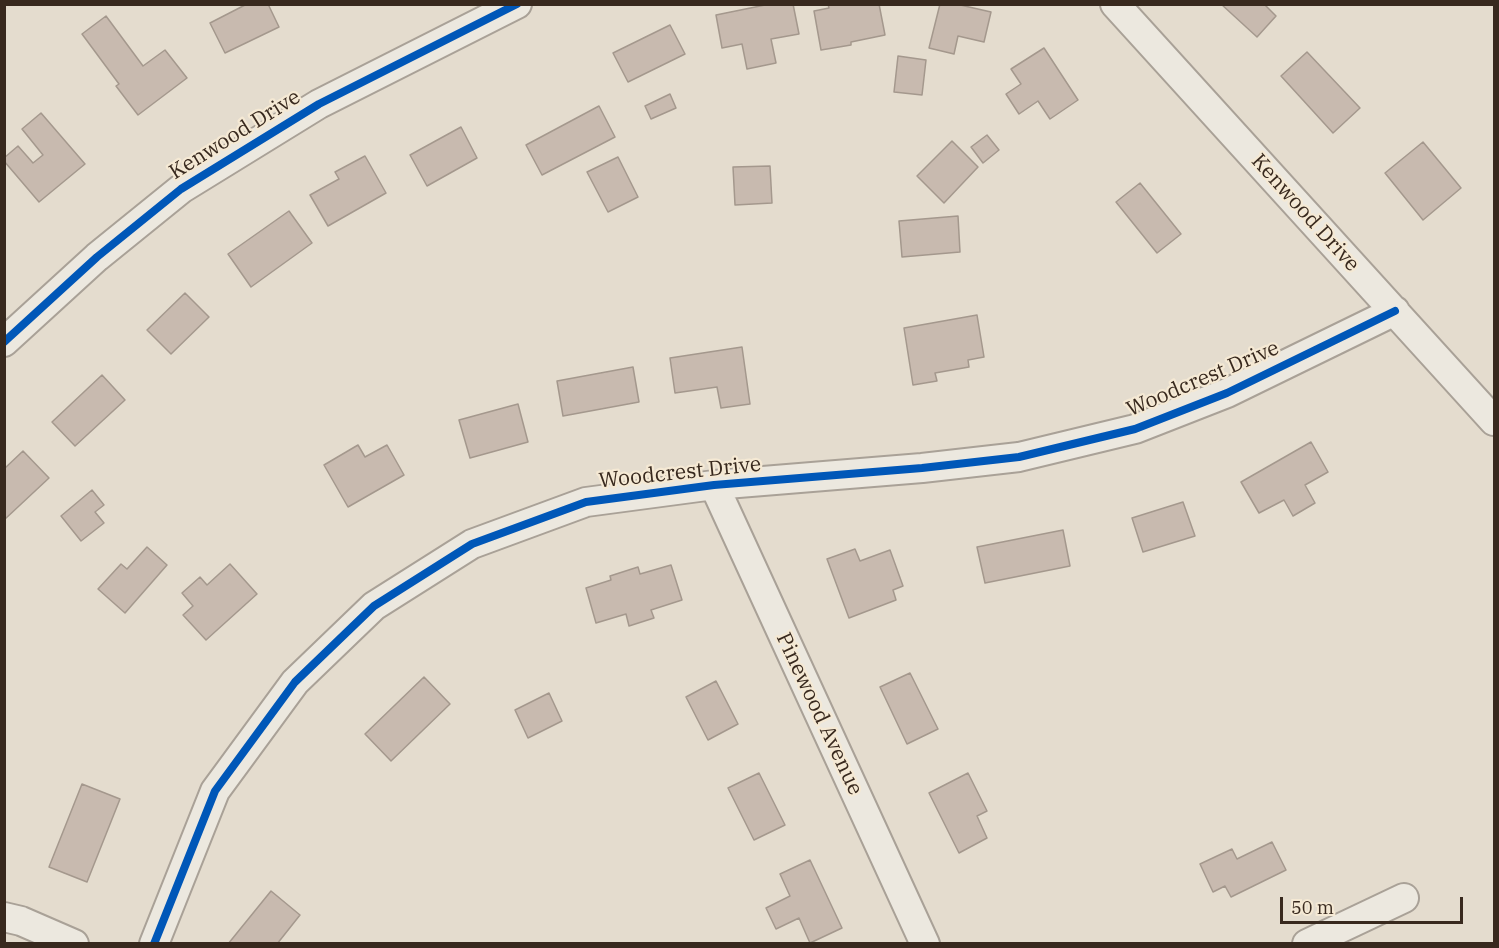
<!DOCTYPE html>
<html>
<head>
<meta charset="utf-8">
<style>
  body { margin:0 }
  #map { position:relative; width:1499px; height:948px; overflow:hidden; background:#e4dcce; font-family:"IBM Plex Serif",serif }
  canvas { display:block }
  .frame { position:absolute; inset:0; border:6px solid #38291e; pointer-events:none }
  .scale { position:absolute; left:1280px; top:897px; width:183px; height:27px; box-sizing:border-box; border:3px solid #38291e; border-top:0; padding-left:8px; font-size:18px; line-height:21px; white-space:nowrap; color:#38291e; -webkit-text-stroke:4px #f5e9d4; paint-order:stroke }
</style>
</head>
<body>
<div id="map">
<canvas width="1499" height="948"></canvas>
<div class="frame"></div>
<div class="scale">50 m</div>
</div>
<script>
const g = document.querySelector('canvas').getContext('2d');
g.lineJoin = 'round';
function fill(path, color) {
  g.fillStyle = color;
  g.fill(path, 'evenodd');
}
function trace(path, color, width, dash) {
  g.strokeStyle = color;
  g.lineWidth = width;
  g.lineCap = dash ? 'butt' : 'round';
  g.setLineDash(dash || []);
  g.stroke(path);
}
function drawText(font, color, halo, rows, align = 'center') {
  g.font = font + ' "IBM Plex Serif",serif';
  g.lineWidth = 4.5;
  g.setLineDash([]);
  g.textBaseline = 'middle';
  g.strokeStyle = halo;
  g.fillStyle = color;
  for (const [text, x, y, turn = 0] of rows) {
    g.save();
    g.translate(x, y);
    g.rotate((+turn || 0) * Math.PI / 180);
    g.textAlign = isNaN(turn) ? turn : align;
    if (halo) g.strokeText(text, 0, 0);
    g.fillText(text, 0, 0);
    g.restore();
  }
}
const building = new Path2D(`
  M247 4H268L279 27 225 53 210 23Z
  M770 4H793L799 34 771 39 776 63 747 69 742 44 722 48 716 15Z
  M828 4H879L885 35 851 42V45L821 50 814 11 829 8Z
  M940 4H956L991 12 984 42 958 36 954 54 929 48Z
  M1221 4H1264L1276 16 1257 37Z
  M106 16 143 66 165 50 187 78 138 115 116 86 119 84 82 34Z
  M670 25 685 54 628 82 613 53Z
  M1044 48 1078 100 1050 119 1038 101 1019 114 1006 94 1021 84 1011 69Z
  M1307 52 1360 108 1333 133 1281 76Z
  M898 56 926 60 922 95 894 92Z
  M670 94 676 108 651 119 645 106Z
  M599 106 615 137 542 175 526 145Z
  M41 113 85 164 39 202 4 161V158L18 146 33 163 43 155 22 129Z
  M461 127 477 158 427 186 410 155Z
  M987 135 999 150 983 163 971 147Z
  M952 141 978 167 944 203 917 176Z
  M1423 142 1461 188 1423 220 1385 173Z
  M365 156 386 193 328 226 310 195 339 179 335 172Z
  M618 157 638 197 608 212 587 172Z
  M770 166 772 203 735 205 733 167Z
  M1140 183 1181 234 1157 253 1116 202Z
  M289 211 312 243 251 287 228 254Z
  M958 216 960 252 902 257 899 221Z
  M185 293 209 317 171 354 147 330Z
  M977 315 984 357 968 360 969 367 935 373 937 381 913 385 904 328Z
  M742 347 750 404 721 408 717 387 675 393 670 358Z
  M633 367 639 402 563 416 557 381Z
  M102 375 125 400 75 446 52 422Z
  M518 404 528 442 470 458 459 420Z
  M1311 442 1328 472 1305 485 1315 503 1293 516 1284 500 1259 513 1241 482Z
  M358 445 365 457 387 445 404 475 348 507 324 465Z
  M23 451 49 478 4 520V469Z
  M92 490 104 505 95 512 104 523 81 541 61 516Z
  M1183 502 1195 536 1143 552 1132 518Z
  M1063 530 1070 566 985 583 977 547Z
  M147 547 167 565 125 613 98 589 121 564 127 569Z
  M855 549 860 561 890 550 903 586 893 590 896 600 849 618 827 559Z
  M230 564 257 594 206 640 183 615 193 606 182 593 200 577 207 585Z
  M671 565 682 600 651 610 654 618 629 626 626 614 596 623 586 588 611 580 610 576 638 567 640 574Z
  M910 673 938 729 907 744 880 687Z
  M424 677 450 704 391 761 365 734Z
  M716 681 738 724 708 740 686 697Z
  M549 693 562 721 528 738 515 710Z
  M759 773 785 825 754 840 728 788Z
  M968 773 987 811 977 816 987 838 959 853 929 793Z
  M82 784 120 799 87 882 49 867Z
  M1272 842 1286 870 1231 897 1225 886 1213 892 1200 864 1232 849 1237 859Z
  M810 860 842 928 810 943 799 918 776 929 766 908 790 896 780 874Z
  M271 891 300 915 277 944H228Z`);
fill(building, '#c8baaf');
trace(building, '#a4988d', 1.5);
const street = new Path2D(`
  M1115 4 1494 421
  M4 342 97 257 181 189 319 104 517 4
  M714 485 925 944
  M4 917 21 921 74 944
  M154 944 215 791 295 682 374 606 472 544 586 502 714 485 922 468 1019 457 1135 429 1227 393 1395 311
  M1307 944 1404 898`);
trace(street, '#a9a197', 32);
trace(street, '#ece8df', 28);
trace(new Path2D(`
  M4 342 97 257 181 189 319 104 517 4
  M154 944 215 791 295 682 374 606 472 544 586 502 714 485 922 468 1019 457 1135 429 1227 393 1395 311`), '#0057b8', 8);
drawText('21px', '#38291e', '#f5e9d4', [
  ["Kenwood Drive",235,135,-32],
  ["Kenwood Drive",1305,213,48],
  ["Woodcrest Drive",1203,379,-23],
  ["Woodcrest Drive",680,473,-6],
  ["Pinewood Avenue",819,714,65]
]);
</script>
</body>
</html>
